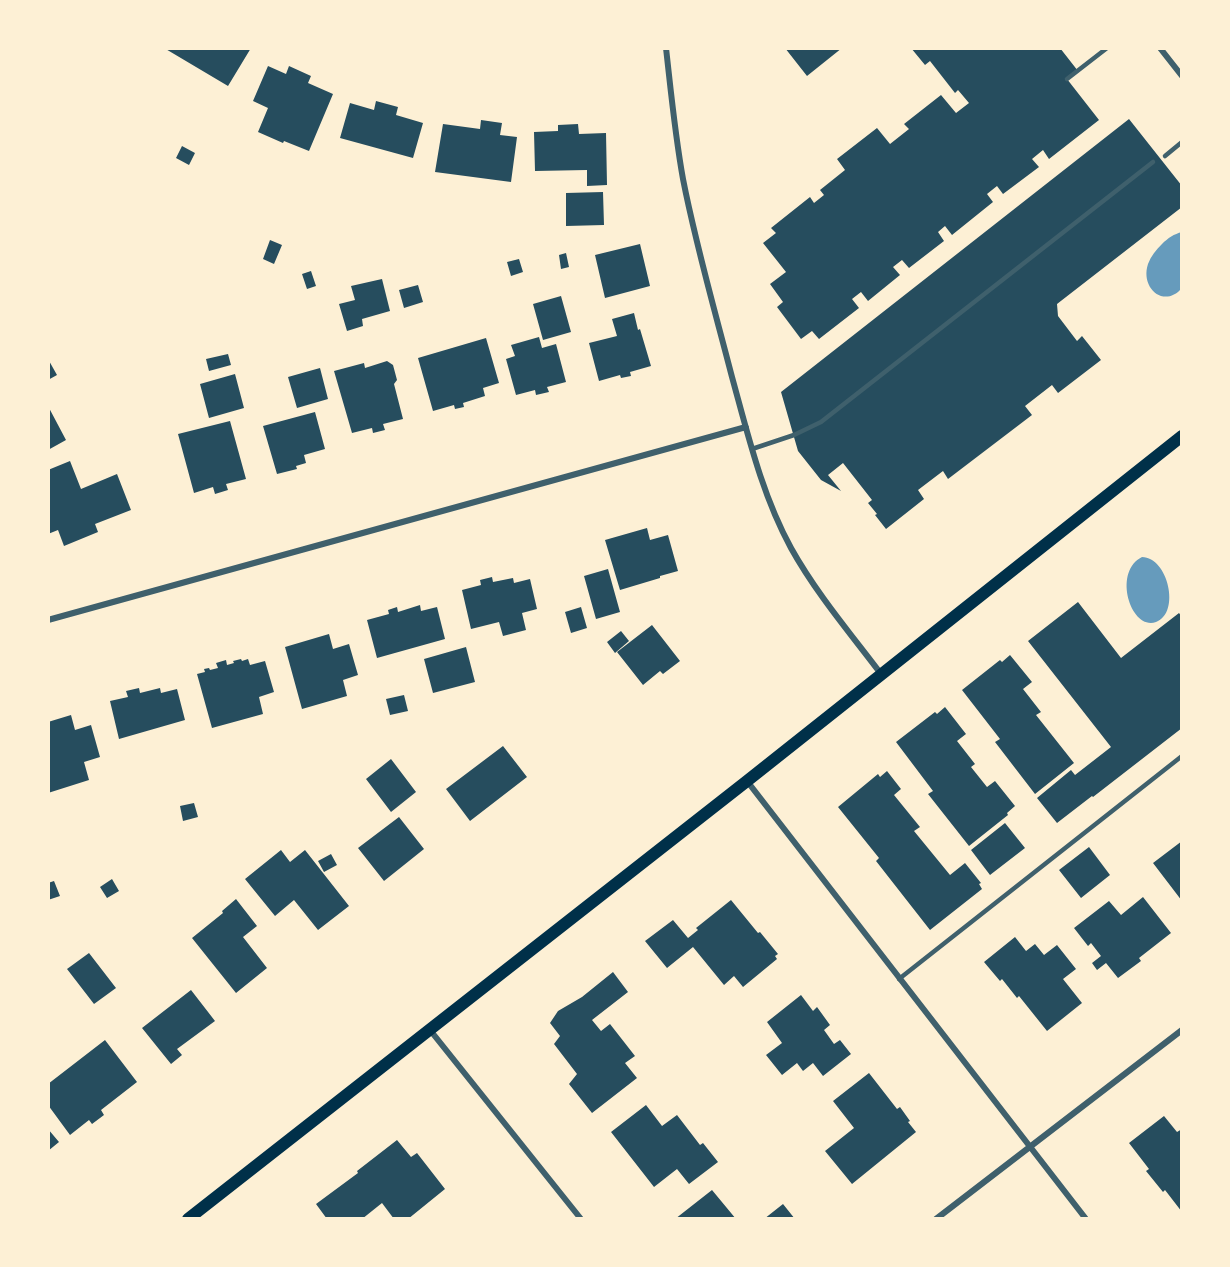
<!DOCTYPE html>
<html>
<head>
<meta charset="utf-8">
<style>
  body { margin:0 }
  #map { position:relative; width:1230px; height:1267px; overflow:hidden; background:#fdf0d5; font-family:"PT Sans",sans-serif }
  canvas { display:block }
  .frame { position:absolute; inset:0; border:50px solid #fdf0d5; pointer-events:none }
</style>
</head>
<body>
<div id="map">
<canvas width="1230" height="1267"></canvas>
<div class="frame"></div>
</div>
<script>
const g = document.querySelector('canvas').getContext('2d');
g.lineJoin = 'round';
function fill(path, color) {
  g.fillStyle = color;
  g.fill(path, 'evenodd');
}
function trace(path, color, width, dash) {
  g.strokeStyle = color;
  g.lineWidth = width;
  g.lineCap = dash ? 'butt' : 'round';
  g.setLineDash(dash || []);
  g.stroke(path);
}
fill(new Path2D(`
  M1182 232V288C1164 309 1140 288 1148 264 1151 256 1156 250 1162 244 1168 238 1174 234 1182 232Z
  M1142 557C1168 557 1181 613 1156 622 1131 631 1112 572 1142 557Z`), '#669bbc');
fill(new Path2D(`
  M164 48H251L228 86Z
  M785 48H842L807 76Z
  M911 48H1060L1078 71 1067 79 1099 120 1049 159 1043 150 1032 159 1039 167 1003 194 997 186 987 194 993 202 952 235 945 226 938 232 944 241 909 268 902 260 893 267 900 275 868 301 861 292 852 299 859 308 819 339 812 331 801 339 777 307 783 302 770 284 786 272 763 243 776 233 771 228 810 197 814 203 824 195 820 190 845 170 837 159 877 128 890 144 909 129 904 124 941 95 956 113 969 103 958 90 955 93 930 61 925 65Z
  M268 66 286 74 289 66 311 76 308 83 333 94 309 151 284 141 283 143 258 132 268 108 253 101Z
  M376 101 398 107 396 115 423 123 413 158 340 138 350 103 374 110Z
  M1129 119 1182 186V207L1057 304 1058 316 1077 341 1082 336 1101 360 1058 393 1052 385 1025 406 1032 415 948 479 943 471 918 490 924 499 886 529 875 515 877 514 868 503 872 500 843 463 828 475 841 491 821 480 798 451 781 392Z
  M481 120 502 123 500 135 517 137 511 182 435 172 443 124 480 129Z
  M578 124 579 134 606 133 607 185 587 186V170L535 171 534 132 558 131V125Z
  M182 146 195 153 189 165 176 158Z
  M603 192 604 225 566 226V193Z
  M270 240 282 245 274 264 263 259Z
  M640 244 650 286 605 298 595 255Z
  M566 253 569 267 561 269 559 255Z
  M519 259 523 272 511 276 507 262Z
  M311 271 316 286 307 289 302 274Z
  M382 279 390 311 362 319 363 326 347 331 339 304 355 300 351 286Z
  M418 285 423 302 404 308 399 290Z
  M561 296 571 332 543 340 533 304Z
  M634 313 638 330 640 329 651 366 630 372 631 376 621 378 620 375 599 381 589 343 617 336 612 319Z
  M539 337 542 348 556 344 566 382 547 387 549 392 536 395 535 390 516 395 506 359 515 356 511 345Z
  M486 338 499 383 483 388 485 396 463 403 464 407 455 409 454 405 433 411 418 358Z
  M228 354 231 365 209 371 206 359Z
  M48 359 57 375 48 380Z
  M387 361 393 365 397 380 394 384 403 419 383 424 385 430 373 433 372 428 352 433 334 371 364 363 365 368Z
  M320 368 328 399 297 408 288 377Z
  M235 374 244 408 209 418 200 384Z
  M48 406 66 440 48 450Z
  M315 412 325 449 304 455 306 463 296 466 297 469 277 474 263 426Z
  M230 421 246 479 226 484 228 490 215 494 213 487 194 493 178 434Z
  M70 461 81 489 117 474 131 510 95 524 98 532 64 546 58 530 48 534V511L50 510 48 504V470Z
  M647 528 650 540 668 535 678 571 660 576V578L620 590 605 540Z
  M608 569 620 612 596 619 584 576Z
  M492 577 493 582 513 578 514 583 530 579 537 609 522 613 526 630 503 636 499 622 471 629 462 590 481 585 480 580Z
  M1078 602 1121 658 1179 613 1182 617V728L1093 797 1092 796 1057 823 1037 798 1071 770 1075 775 1111 747 1028 641Z
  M420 605 421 611 437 607 445 639 377 658 367 620 389 614 388 610 397 607 398 612Z
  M581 607 587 628 571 633 565 612Z
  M652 625 680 661 663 674 660 671 643 685 617 652Z
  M621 631 629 641 615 653 607 642Z
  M329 634 333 649 349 644 358 675 343 680 347 696 302 709 285 647Z
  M466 647 475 682 433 693 424 659Z
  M1010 655 1032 682 1023 689 1041 712 1036 715 1074 763 1035 794 995 742 1000 739 962 690 1000 660 1002 662Z
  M241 659 242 661 248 659 250 665 265 661 274 692 259 697 263 714 212 728 197 674 205 672 204 669 209 668 210 670 218 668 216 663 226 660 227 665 234 663 233 661Z
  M139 688 140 693 160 688 161 693 177 689 185 720 119 739 110 701 128 697 126 691Z
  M404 695 408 711 390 715 386 699Z
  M945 707 966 734 957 741 975 764 971 767 987 787 995 781 1015 806 1007 813 1008 815 969 846 928 794 933 791 896 742 935 712 937 714Z
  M71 715 75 730 91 725 100 757 84 762 89 780 48 793V722Z
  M503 746 527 777 470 821 446 789Z
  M391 759 416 792 391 812 366 779Z
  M887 771 901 789 894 795 920 827 914 831 950 875 965 863 981 883 979 884 982 889 930 930 876 861 879 858 838 807 878 774 880 777Z
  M194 803 198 817 183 821 180 806Z
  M399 817 424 849 384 881 358 848Z
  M1005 823 1025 848 990 875 971 850Z
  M1182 841V901L1153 863Z
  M1089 847 1110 875 1081 898 1059 870Z
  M281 850 290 862 305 850 349 906 318 930 294 900 275 916 245 879Z
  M331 854 337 865 324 872 318 861Z
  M112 879 119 891 107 898 100 887Z
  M54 881 60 896 48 900V883Z
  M1143 897 1171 933 1139 958 1141 961 1118 978 1106 963 1097 970 1092 963 1101 956 1091 943 1088 946 1074 928 1109 901 1121 915Z
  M236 899 257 926 243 937 267 968 236 993 192 938 223 913 222 911Z
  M731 900 758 933 760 932 778 954 775 956 777 959 743 987 734 976 724 985 693 947 667 968 645 941 673 920 688 938 698 930 696 928Z
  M1015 937 1026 951 1035 944 1044 955 1057 945 1076 969 1063 979 1082 1003 1047 1031 1019 996 1017 998 1002 979 1000 981 984 962Z
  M89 953 116 988 94 1004 67 969Z
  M613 972 628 992 592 1020 601 1031 610 1024 635 1056 625 1063 637 1078 592 1113 569 1084 577 1074 554 1044 560 1036 550 1023 558 1011 582 997Z
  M191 990 215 1021 177 1049 182 1055 171 1064 142 1028Z
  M801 995 813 1011 817 1007 830 1025 824 1030 834 1044 840 1040 851 1054 823 1076 813 1063 803 1071 797 1063 782 1075 766 1055 782 1043 767 1022Z
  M105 1040 137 1082 101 1110 104 1115 92 1124 89 1120 70 1135 48 1105V1084Z
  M869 1073 897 1109 900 1107 910 1121 908 1122 916 1132 852 1184 825 1151 854 1128 833 1101Z
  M646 1105 662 1126 677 1115 700 1145 703 1143 718 1162 689 1184 677 1169 654 1187 611 1132Z
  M1164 1116 1177 1132 1182 1129V1212L1165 1190 1163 1192 1146 1171 1149 1169 1129 1143Z
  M48 1129 59 1142 48 1151Z
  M397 1140 411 1157 417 1153 445 1189 408 1219H394L382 1203 362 1219H327L316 1204 358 1173 357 1171Z
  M712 1190 736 1219H675Z
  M783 1204 795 1219H764Z`), '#264d5e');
trace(new Path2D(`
  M1067 79 1107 48
  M1165 156 1182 142
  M752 449 794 435 821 422 1153 162
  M899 979 1182 756`), '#3f606c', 4.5);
trace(new Path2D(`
  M666 48C671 92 675 135 683 179 696 246 715 311 732 377 748 435 762 495 791 548 816 593 850 633 881 674
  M1160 48 1182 76
  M48 620 746 427
  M747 781 1086 1219
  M430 1030 581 1219
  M936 1219 1182 1030`), '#3f606c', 6);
trace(new Path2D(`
  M188 1219 747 781 1182 436`), '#003049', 12);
</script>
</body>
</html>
